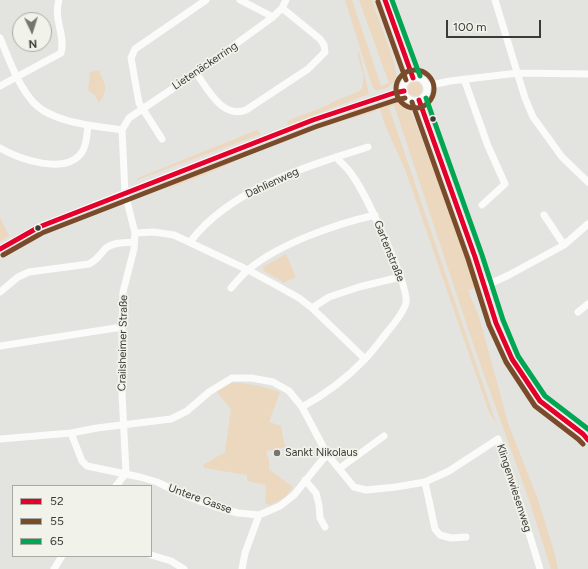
<!DOCTYPE html>
<html>
<head>
<meta charset="utf-8">
<style>
  body { margin:0 }
  #map { position:relative; width:588px; height:569px; overflow:hidden; background:#e3e3df; font-family:Figtree,sans-serif }
  canvas { display:block }
  .legend { position:absolute; left:12px; top:485px; width:140px; height:72px; box-sizing:border-box; background:#f1f3ea; border:1px solid #a8a9a2; margin:0; padding:5px 7px; list-style:none; font-size:12px; color:#3a3a37 }
  .legend li { display:flex; align-items:center; gap:8px; height:20px }
  .legend b { width:20px; border:1px solid #a8a9a2 }
  .north { position:absolute; left:12px; top:12px; width:40px; height:40px; box-sizing:border-box; background:#f1f3ea; border:1px solid #a8a9a2; border-radius:50%; rotate:176deg; font-size:11px; font-weight:700; line-height:16px; text-align:center; color:#3a3a37 }
  .north::after { content:''; display:block; margin:auto; width:14px; height:18px; background:#757572; clip-path:polygon(50% 0,100% 100%,50% 72%,0 100%) }
  .scale { position:absolute; left:446px; top:20px; width:95px; height:18px; box-sizing:border-box; border:2px solid #3a3a37; border-top:0; padding-left:5px; font-size:12px; line-height:14px; white-space:nowrap; color:#3a3a37; -webkit-text-stroke:3px #f1f3ea; paint-order:stroke }
</style>
</head>
<body>
<div id="map">
<canvas width="588" height="569"></canvas>
<ul class="legend">
<li><b style="height:5px;background:#e4002b"></b>52</li>
<li><b style="height:5px;background:#7a4b2a"></b>55</li>
<li><b style="height:5px;background:#00a651"></b>65</li>
</ul>
<div class="north">N</div>
<div class="scale">100 m</div>
</div>
<script>
const g = document.querySelector('canvas').getContext('2d');
g.lineJoin = 'round';
function fill(path, color) {
  g.fillStyle = color;
  g.fill(path, 'evenodd');
}
function trace(path, color, width, dash) {
  g.strokeStyle = color;
  g.lineWidth = width;
  g.lineCap = dash ? 'butt' : 'round';
  g.setLineDash(dash || []);
  g.stroke(path);
}
function drawText(font, color, halo, rows, align = 'center') {
  g.font = font + ' Figtree,sans-serif';
  g.lineWidth = 3.5;
  g.setLineDash([]);
  g.textBaseline = 'middle';
  g.strokeStyle = halo;
  g.fillStyle = color;
  for (const [text, x, y, turn = 0] of rows) {
    g.save();
    g.translate(x, y);
    g.rotate((+turn || 0) * Math.PI / 180);
    g.textAlign = isNaN(turn) ? turn : align;
    if (halo) g.strokeText(text, 0, 0);
    g.fillText(text, 0, 0);
    g.restore();
  }
}
fill(new Path2D(`
  M345 0H352L381 86 389 83 359 0H372C377 18 399 66 396 81L387 88 376 91 372 86Z
  M374 0H379L402 66 399 68Z
  M359 52 369 94 288 125 287 121 326 106 335 101 360 91 363 85V74L357 53Z
  M99 70C105 85 109 89 99 103L95 95 88 90 90 72Z
  M408 89a7 7 0 1 1 14 0a7 7 0 1 1-14 0Z
  M394 101C405 102 408 107 413 116L436 174 447 195 472 261 491 320 488 322 475 288 468 290 480 320 508 423 538 500 554 551 558 569H551L529 500 471 338 394 105 389 107 496 423 489 412 405 169 385 125 379 106 380 104Z
  M365 106H373L376 111C343 121 308 130 276 143 234 161 193 183 148 193L147 191 258 147Z
  M257 130 261 134 137 180 138 178Z
  M0 218 9 236 0 242Z
  M286 254 296 277 283 283 282 281 264 271 263 267Z
  M228 383C246 382 263 387 280 392L269 422 281 426 284 443 286 447 267 451V453H266L269 460V469L293 487 284 498 270 505 265 503 266 485 247 481V475L204 468 203 465 225 452 231 409 216 391Z`), '#ecd8bf');
trace(new Path2D(`
  M240 0 273 17
  M385 0 413 78
  M495 0 525 98 533 117 562 157 588 182
  M0 38C9 59 18 86 34 103 53 123 96 126 122 130
  M196 73C208 89 222 119 246 110L308 69 325 52 324 45 320 39 282 8
  M403 89a12 12 0 1 1 24 0a12 12 0 1 1-24 0Z
  M464 79 488 146 505 184 482 205
  M0 86 61 53C66 35 53 20 59 0
  M427 86 450 81 518 73 588 74
  M419 100 475 257 496 323 505 343 512 359 540 401 583 434 588 440
  M162 139 139 103 131 58 135 49 206 0
  M0 148C19 159 66 176 82 152 87 145 87 134 88 125
  M544 215 564 245
  M135 233 154 232 174 235 248 270 274 284 299 298 312 308 365 359
  M190 242C230 189 307 166 368 147
  M0 249 39 227 125 193 313 120 394 93 404 91
  M485 286 509 275 564 245 588 224
  M231 288C236 282 242 275 248 270 278 244 336 224 375 215
  M0 292 18 277 29 272 89 264C99 259 99 255 106 248 113 242 125 243 134 242
  M312 308 329 297 359 287 400 277
  M578 312 588 304
  M0 346 122 327
  M302 407C324 395 347 378 365 359 373 351 380 341 388 331 393 325 404 311 406 303 409 285 365 192 352 175 348 168 341 163 336 157
  M71 433 82 461 87 466 140 477 157 482 186 496 216 507 238 513 259 515 280 506 294 495 327 454
  M0 439 71 433 97 428 171 419 187 411 209 392 232 378H251L273 382 289 391 302 407 327 454 354 487 366 490 396 487 425 482 449 471 498 439 522 510 540 569
  M340 468 384 436
  M305 480 316 493 319 505 320 518 325 527
  M425 482 435 529 440 535 451 538 466 537
  M116 486 126 473 122 393V327L123 292 134 249 135 233 125 193 122 130 129 118 196 73 273 17 282 8 286 0
  M151 555 171 561 184 569
  M54 569 62 556
  M242 569 245 553 259 515`), '#fbfbfa', 7);
trace(new Path2D(`
  M385 0 413 78
  M419 100 475 257 496 323 512 359 540 401 583 434 588 440
  M0 249 39 227 313 120 394 93 404 91`), '#e4002b', 5);
trace(new Path2D(`
  M378 2 406 80
  M396 89a19 19 0 1 1 38 0a19 19 0 1 1-38 0Z
  M412 102 468 259 489 325 506 362 535 406 578 439 583 444
  M3 255 42 233 315 127 396 100 405 98`), '#7a4b2a', 5);
trace(new Path2D(`
  M392 0 420 76
  M426 98 482 255 503 320 518 356 545 396 588 429`), '#00a651', 5);
for (const [x, y, r, color] of [
  [433,119,3.5,"#3a3a37"],
  [38,228,3.5,"#3a3a37"],
  [277,453,4,"#757572"]
]) {
  const dot = new Path2D();
  dot.arc(x, y, r, 0, 2 * Math.PI);
  g.fillStyle = color;
  g.fill(dot);
  trace(dot, '#f1f3ea', 1.5);
}
drawText('11px', '#3a3a37', '#f1f3ea', [
  ["Lietenäckerring",205,66,-34],
  ["Dahlienweg",272,183,-25],
  ["Gartenstraße",389,251,68],
  ["Crailsheimer Straße",123,343,-89],
  ["Klingenwiesenweg",514,488,72],
  ["Untere Gasse",200,499,20]
]);
drawText('11px', '#3a3a37', '#f1f3ea', [
  ["Sankt Nikolaus",285,453]
], 'left');
</script>
</body>
</html>
